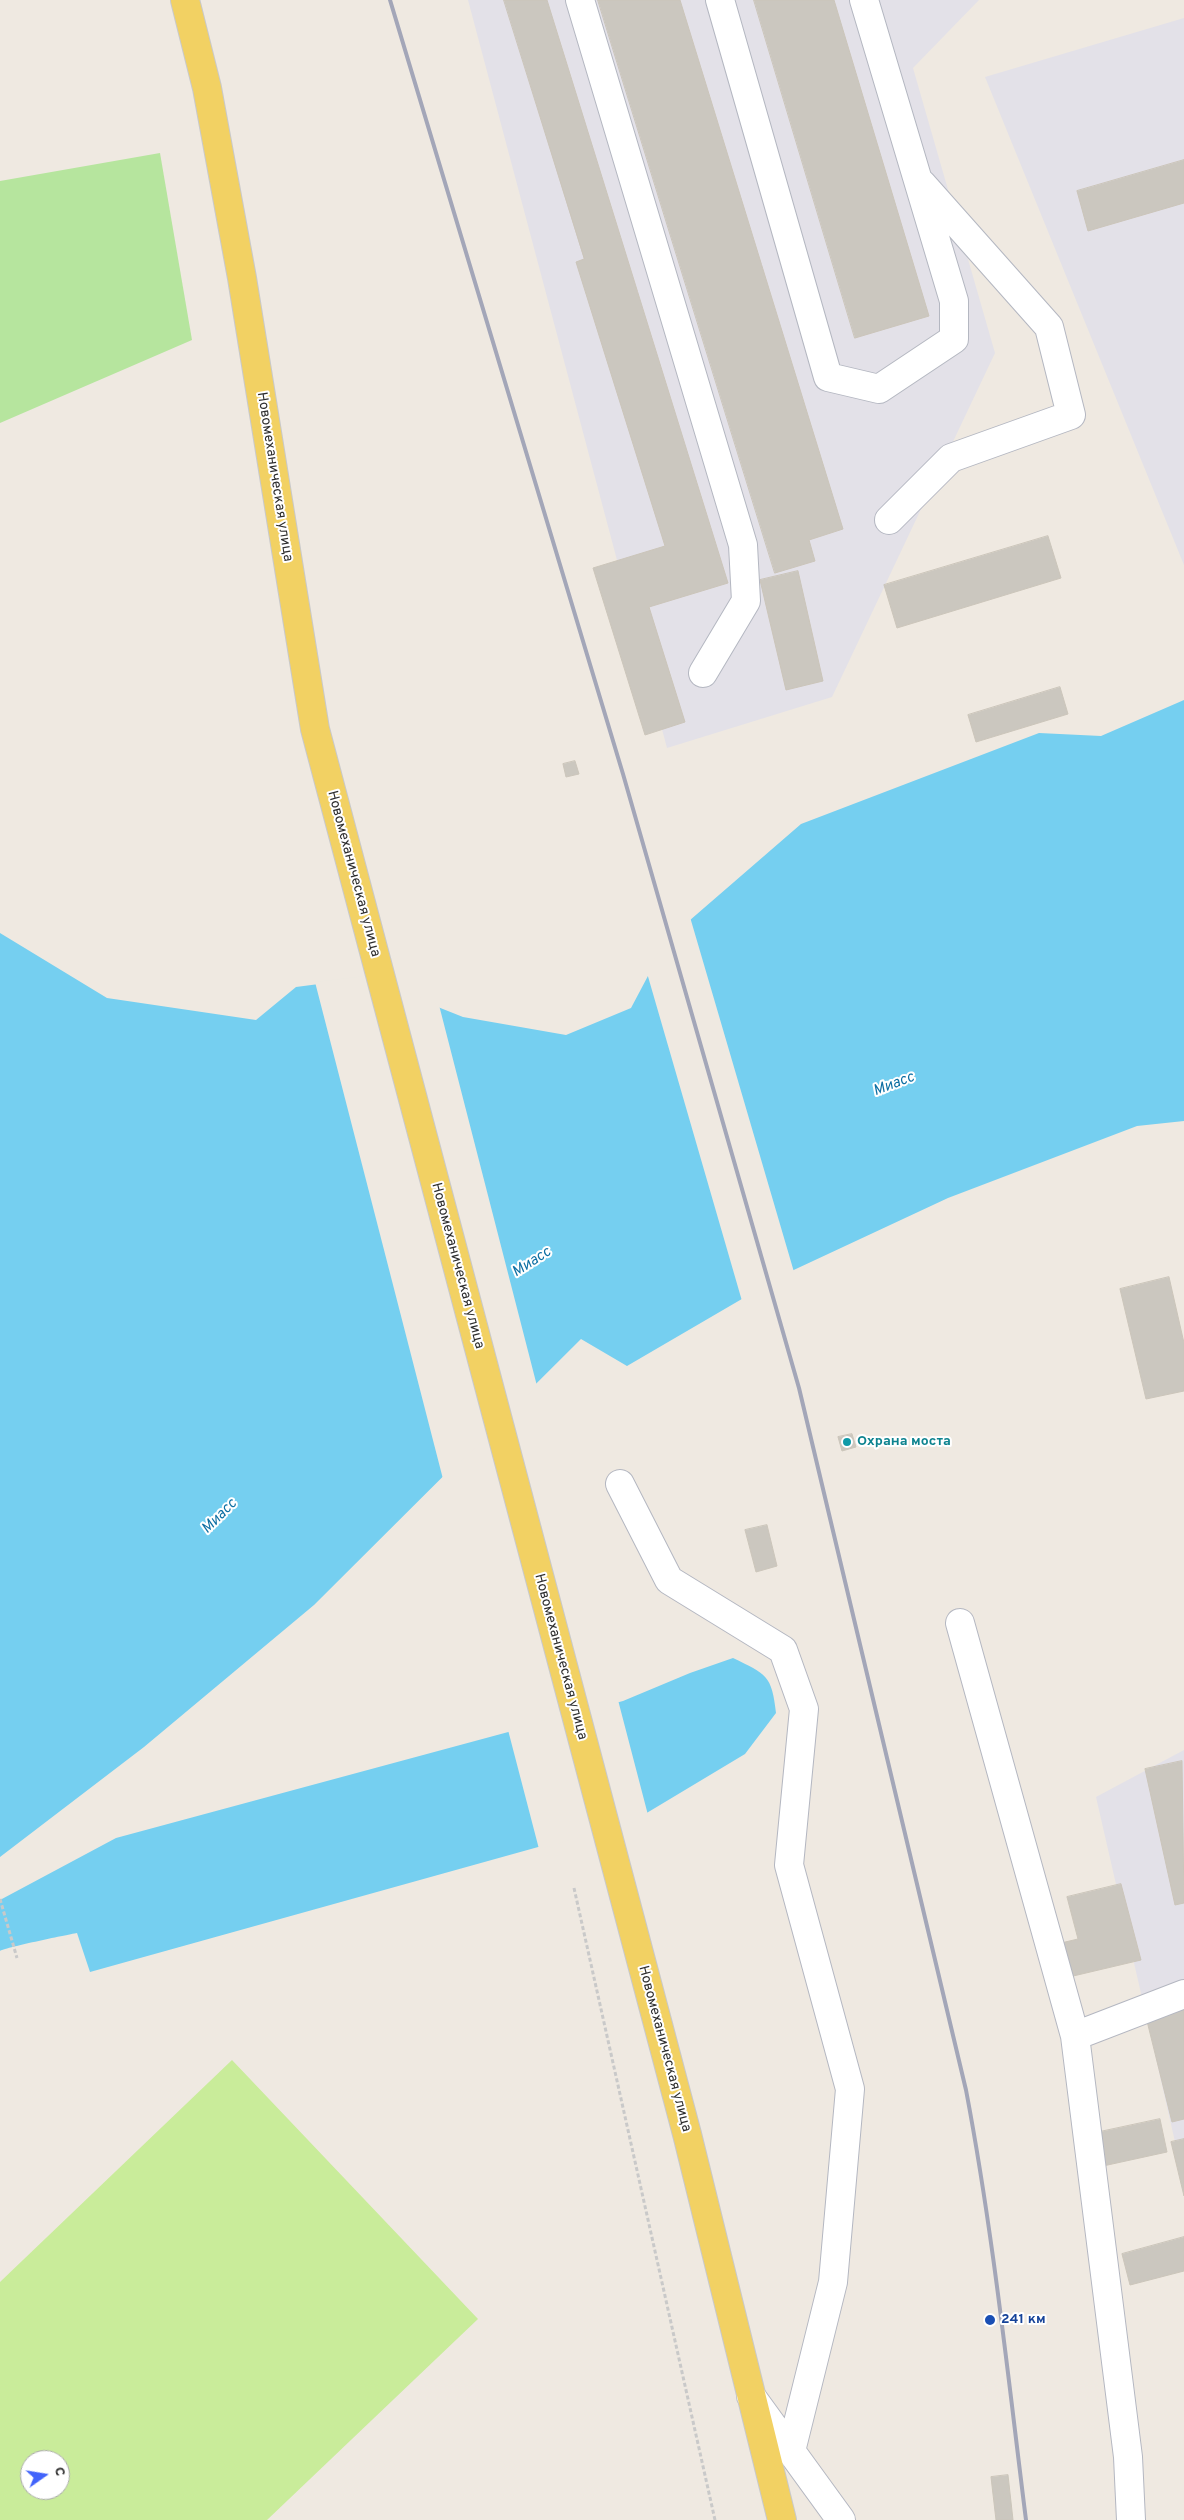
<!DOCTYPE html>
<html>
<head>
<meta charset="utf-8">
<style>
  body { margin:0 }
  #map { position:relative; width:1184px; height:2520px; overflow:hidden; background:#efe9e1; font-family:Overpass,sans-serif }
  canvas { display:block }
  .north { position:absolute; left:20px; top:2450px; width:50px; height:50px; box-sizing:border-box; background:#fff; border:1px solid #ababab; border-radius:50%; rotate:77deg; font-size:14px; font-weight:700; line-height:20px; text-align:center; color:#2e2e2e }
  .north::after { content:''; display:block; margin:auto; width:18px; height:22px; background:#4264fb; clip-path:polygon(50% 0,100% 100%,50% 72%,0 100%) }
</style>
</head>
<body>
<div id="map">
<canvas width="1184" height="2520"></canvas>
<div class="north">С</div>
</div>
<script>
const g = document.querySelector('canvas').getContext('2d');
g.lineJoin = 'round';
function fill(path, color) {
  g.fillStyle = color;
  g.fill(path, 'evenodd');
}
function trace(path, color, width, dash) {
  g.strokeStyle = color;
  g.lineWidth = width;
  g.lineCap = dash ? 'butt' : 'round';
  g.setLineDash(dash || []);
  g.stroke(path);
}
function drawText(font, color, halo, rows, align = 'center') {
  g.font = font + ' Overpass,sans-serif';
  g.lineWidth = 4;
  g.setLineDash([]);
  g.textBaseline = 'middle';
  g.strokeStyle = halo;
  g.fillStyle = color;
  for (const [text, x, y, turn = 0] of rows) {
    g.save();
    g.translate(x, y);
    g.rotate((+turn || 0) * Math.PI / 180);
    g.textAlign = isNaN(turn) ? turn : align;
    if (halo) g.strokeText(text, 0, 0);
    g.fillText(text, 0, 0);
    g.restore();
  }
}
fill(new Path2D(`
  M468 0H979L913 68 995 353 832 697 667 748Z
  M1184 18V565L985 77Z
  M1184 1750V2181L1096 1797Z`), '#e3e1e8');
fill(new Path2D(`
  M160 153 192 340 0 423V181Z`), '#b6e59e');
fill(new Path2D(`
  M232 2060 478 2319 267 2520H0V2282ZM30 2460H60V2490H30Z`), '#c9ec9a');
fill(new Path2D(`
  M1184 700V1121L1137 1126 948 1198 783 1275 627 1366 581 1339 314 1605 144 1747 0 1857V933L107 998 256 1020 296 987 365 978 463 1017 566 1035 631 1008 667 940 801 824 1039 733 1101 736Z
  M733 1658C766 1674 772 1675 776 1713L745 1754 635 1820 90 1972 77 1933C66 1935 3 1948 0 1951V1900L116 1838 623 1701 690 1673Z`), '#75cff0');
fill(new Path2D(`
  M690 917 794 1272 742 1301 647 973 665 939Z
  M366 976 439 1005 537 1386 443 1479 315 982Z
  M618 1700 648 1815 635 1822 539 1849 508 1730Z`), '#efe9e1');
const building = new Path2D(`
  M504 0H547L728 583 649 607 685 722 645 735 593 568 665 546 576 262 584 259Z
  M598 0H680L843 529 809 540 815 561 775 573Z
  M754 0H834L929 316 855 338Z
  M1184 160V203L1088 231 1077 191Z
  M1048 536 1061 578 897 628 884 585Z
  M798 571 823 681 786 690 760 580Z
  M1060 687 1068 714 976 742 968 715Z
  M575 761 579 774 566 777 563 764Z
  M1169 1277 1184 1343V1391L1146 1399 1120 1289Z
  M852 1434 856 1447 842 1451 838 1437Z
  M767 1525 777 1566 756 1572 745 1530Z
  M1182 1761 1184 1903 1175 1905 1145 1769Z
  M1121 1884 1141 1960 1069 1977 1061 1943 1078 1939 1067 1897Z
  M1184 2008V2119L1172 2122 1146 2017Z
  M1160 2119 1167 2152 1103 2166 1095 2133Z
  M1184 2139V2196L1171 2142Z
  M1184 2237V2271L1130 2285 1122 2254Z
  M1008 2475 1013 2520H996L991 2477Z`);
fill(building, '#cbc7bf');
trace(building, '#cbc5ba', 1);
const minor = new Path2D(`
  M580 0 743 545 746 601 703 673
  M720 0 828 377 879 389 954 339V301L864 0
  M889 520 951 458 1071 415 1049 327 922 184
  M620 1484 669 1580 783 1650 804 1709 789 1865 850 2089 833 2282 791 2451
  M960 1623 1075 2036 1128 2457 1131 2520
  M1075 2036 1184 1994
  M751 2396 841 2520`);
const major = new Path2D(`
  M185 0 207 88 242 278 315 729 687 2134 782 2520`);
trace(minor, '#b4b7c1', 30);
trace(major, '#c9c9c9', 30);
trace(new Path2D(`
  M574 1888 715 2520
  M0 1899 17 1958`), '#c9c9c9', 3, [4, 2.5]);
trace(minor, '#fff', 28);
trace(major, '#f2d163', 28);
trace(new Path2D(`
  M390 0 623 774 799 1388 966 2090C993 2232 1008 2377 1026 2520`), '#a3a6b8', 4);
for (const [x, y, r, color] of [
  [847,1442,5,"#0f9aa8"],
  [990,2320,6,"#1a4fb4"]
]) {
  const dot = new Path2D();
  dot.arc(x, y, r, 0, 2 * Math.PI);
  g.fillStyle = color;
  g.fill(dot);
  trace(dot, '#fff', 2);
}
drawText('14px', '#2e2e2e', '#fff', [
  ["Новомеханическая улица",274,477,81],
  ["Новомеханическая улица",353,874,75],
  ["Новомеханическая улица",457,1266,75],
  ["Новомеханическая улица",560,1657,75],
  ["Новомеханическая улица",664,2049,75]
]);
drawText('bold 14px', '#0d838f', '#fff', [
  ["Охрана моста",857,1442]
], 'left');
drawText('bold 14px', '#164399', '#fff', [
  ["241 км",1001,2320]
], 'left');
drawText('italic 15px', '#0d6fa3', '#fff', [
  ["Миасс",894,1085,-21],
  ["Миасс",532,1263,-33],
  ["Миасс",220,1517,-45]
]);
</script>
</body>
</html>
